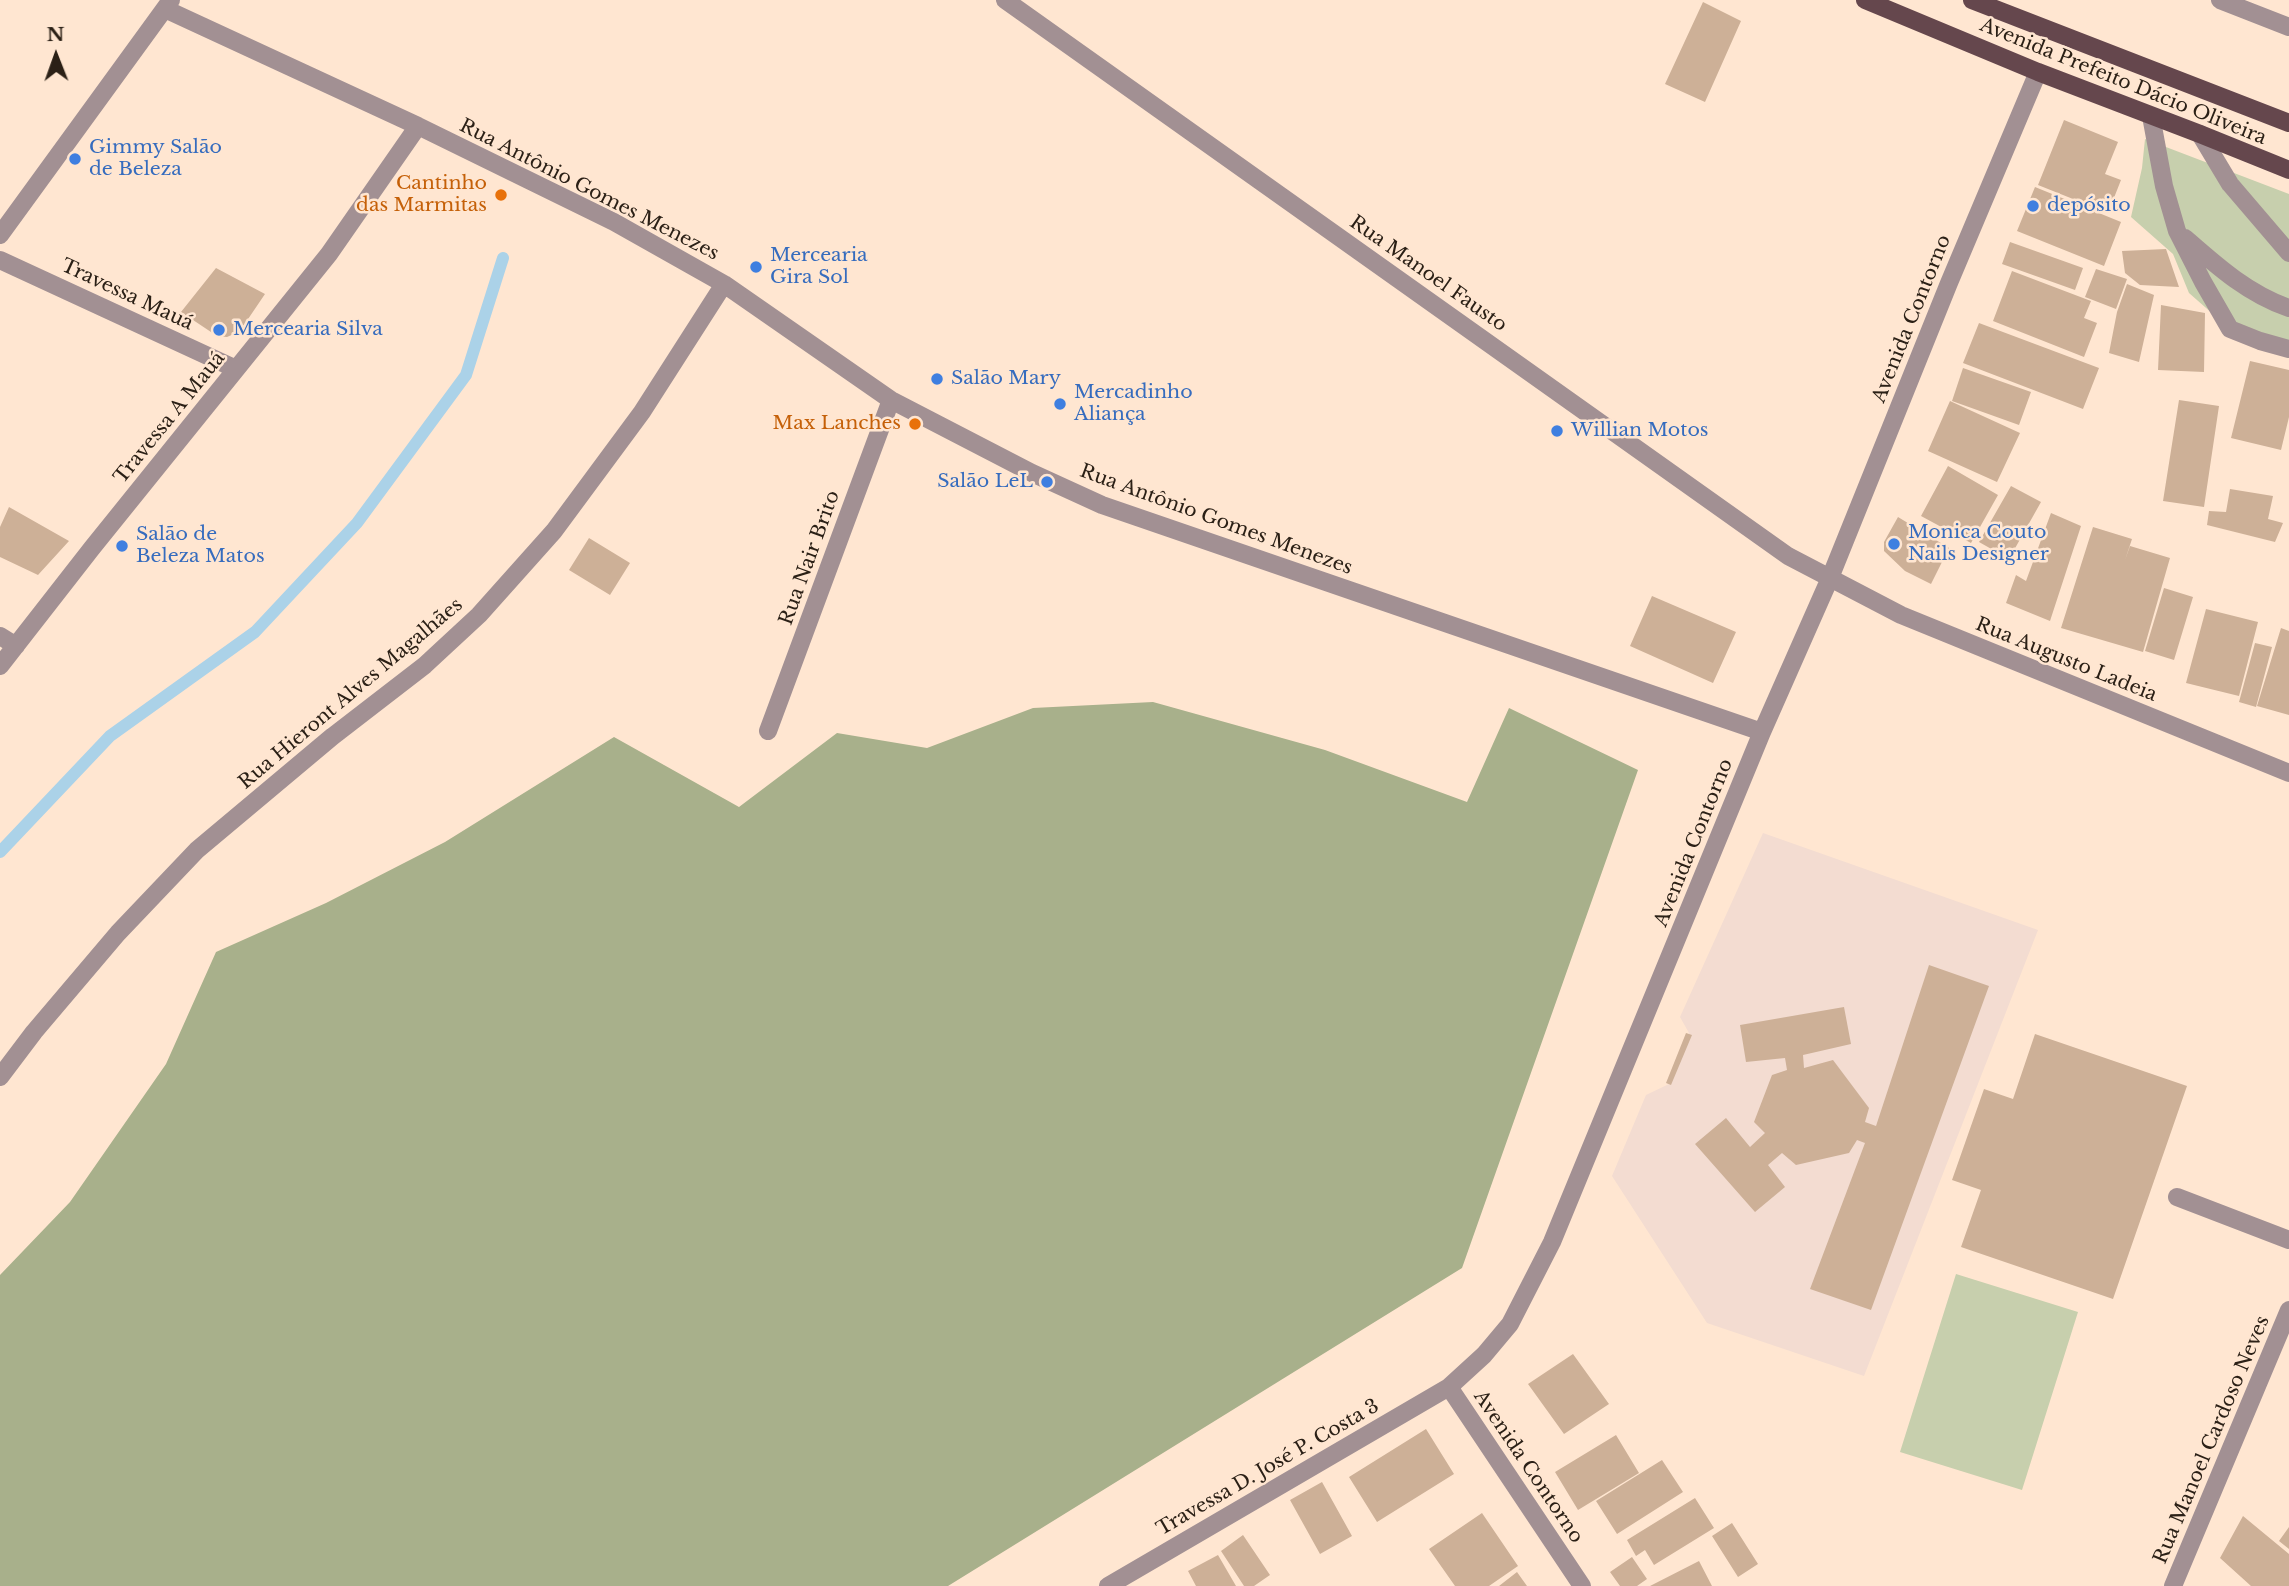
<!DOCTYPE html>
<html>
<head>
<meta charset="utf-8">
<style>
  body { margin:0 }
  #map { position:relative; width:2289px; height:1586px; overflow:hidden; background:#ffe6d1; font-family:"Libre Baskerville",serif }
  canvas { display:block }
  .north { position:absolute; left:21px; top:21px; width:70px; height:70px; -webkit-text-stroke:5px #ffe6d1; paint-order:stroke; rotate:359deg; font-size:19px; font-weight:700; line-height:28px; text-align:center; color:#2b2016 }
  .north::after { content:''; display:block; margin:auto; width:24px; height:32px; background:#2b2016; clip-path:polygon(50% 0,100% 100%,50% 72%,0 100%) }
</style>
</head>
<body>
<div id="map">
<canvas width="2289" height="1586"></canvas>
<div class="north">N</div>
</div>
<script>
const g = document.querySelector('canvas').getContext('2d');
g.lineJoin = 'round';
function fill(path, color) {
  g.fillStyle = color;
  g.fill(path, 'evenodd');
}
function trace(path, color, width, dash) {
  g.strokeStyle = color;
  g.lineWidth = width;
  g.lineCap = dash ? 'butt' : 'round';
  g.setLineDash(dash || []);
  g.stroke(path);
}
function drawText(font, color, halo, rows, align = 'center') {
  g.font = font + ' "Libre Baskerville",serif';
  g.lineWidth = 5;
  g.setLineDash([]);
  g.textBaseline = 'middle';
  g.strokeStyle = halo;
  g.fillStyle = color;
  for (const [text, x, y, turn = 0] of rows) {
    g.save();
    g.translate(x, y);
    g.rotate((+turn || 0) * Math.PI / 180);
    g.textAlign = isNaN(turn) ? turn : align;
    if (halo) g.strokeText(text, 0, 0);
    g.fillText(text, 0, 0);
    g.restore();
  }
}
fill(new Path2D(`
  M1763 833 2038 930 1864 1376 1707 1323 1612 1176 1646 1095 1669 1084 1689 1033 1680 1017Z`), '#f3dcd1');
fill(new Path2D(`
  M2145 139 2289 194V349L2230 329 2189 293 2173 254 2131 217 2142 168Z
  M1956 1274 2078 1312 2022 1490 1900 1452Z`), '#c7cfad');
fill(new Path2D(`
  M1153 702 1325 750 1467 802 1509 708 1638 770 1462 1268 948 1586H0V1275L70 1202 166 1064 216 952 326 903 445 842 614 737 739 807 837 733 927 748 1033 708Z`), '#a8b08b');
trace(new Path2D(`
  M0 852 110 736 255 632 357 523 466 375 503 258`), '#abd2e8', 12);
fill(new Path2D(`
  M1703 2 1741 21 1705 102 1665 84Z
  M2064 120 2118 142 2105 174 2121 180 2108 213 2038 185Z
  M2035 187 2121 222 2104 266 2017 231Z
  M2010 242 2083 268 2075 290 2002 264Z
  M2166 249 2179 287 2140 285 2125 273 2122 251Z
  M216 268 265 294 244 325 236 333 227 337 217 336 181 312Z
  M2096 269 2127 279 2116 309 2085 297Z
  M2012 271 2091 301 2084 318 2097 323 2084 357 1993 321Z
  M2127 284 2154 295 2139 362 2109 353 2117 312Z
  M2161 305 2205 313 2204 372 2158 370Z
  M1979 323 2099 368 2083 409 1963 363Z
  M2250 361 2289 370V417L2281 450 2231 438Z
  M1963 368 2031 392 2019 425 1952 401Z
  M2179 400 2219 406 2204 507 2163 501Z
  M1950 401 2020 433 1997 482 1928 451Z
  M1948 466 1998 495 1971 543 1921 516Z
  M2011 486 2041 502 2009 559 1979 542Z
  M2230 489 2273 496 2268 519 2283 523 2275 542 2207 525 2209 511 2226 512Z
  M9 507 69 541 38 575 0 557V527Z
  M2051 513 2081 526 2050 621 2006 603 2016 575 2026 581Z
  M1898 517 1949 548 1931 584 1905 571 1884 551V542Z
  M2093 527 2132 539 2125 560 2130 546 2170 558 2143 652 2061 628Z
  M589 538 630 563 610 595 569 570Z
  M2164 588 2193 597 2174 660 2145 651Z
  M1652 596 1736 632 1713 683 1630 646Z
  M2206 609 2258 622 2239 696 2186 683Z
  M2281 628 2289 631V715L2257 706Z
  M2255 643 2272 647 2256 707 2239 702Z
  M1929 965 1989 986 1871 1310 1810 1289 1865 1143 1857 1140 1849 1153 1796 1165 1782 1153 1768 1165 1785 1187 1755 1212 1695 1144 1726 1118 1750 1147 1765 1133 1754 1122 1772 1075 1787 1070 1785 1058 1746 1062 1740 1025 1844 1007 1851 1044 1803 1055 1804 1068 1833 1060 1869 1108 1865 1122 1876 1126Z
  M1686 1033 1692 1035 1671 1085 1666 1083Z
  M2035 1034 2187 1086 2113 1299 1961 1247 1981 1190 1952 1180 1984 1089 2013 1099Z
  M1573 1354 1609 1404 1564 1434 1528 1384Z
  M1426 1429 1454 1474 1377 1522 1349 1477Z
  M1616 1435 1639 1473 1578 1510 1555 1472Z
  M1662 1460 1683 1492 1617 1534 1596 1501Z
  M1322 1482 1352 1536 1320 1554 1290 1500Z
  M1695 1498 1714 1528 1654 1565 1645 1550 1636 1556 1627 1540Z
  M1482 1513 1518 1566 1489 1586H1455L1429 1549Z
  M2243 1516 2289 1554V1586H2251L2220 1558Z
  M1732 1523 1758 1564 1738 1577 1712 1536Z
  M2289 1527V1549L2279 1541Z
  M1243 1535 1270 1575 1254 1586H1244L1221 1551Z
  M1218 1555 1236 1586H1196L1188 1571Z
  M1632 1557 1647 1579 1637 1586H1620L1610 1572Z
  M1699 1561 1712 1586H1650Z
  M1517 1572 1527 1586H1499Z`), '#cdb097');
trace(new Path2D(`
  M1005 0 1788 556 1901 615 2289 773
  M2220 0 2289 27
  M165 9 418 126 614 222 724 284 891 400 1032 473 1102 505 1762 732
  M2151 116 2164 186 2177 231 2203 282 2230 329 2260 341 2289 349
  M2200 134 2230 184 2289 253
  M0 235 171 0
  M2185 238C2217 266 2248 294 2289 308
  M0 260 236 369
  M0 636 16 646
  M0 666 92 548 329 254 418 126
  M768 731 891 400
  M0 1077 34 1032 118 933 197 850 333 736 425 665 479 615 554 531 642 412 724 284
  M2177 1197 2289 1240
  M1449 1387 1582 1586
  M1108 1586 1449 1387 1484 1355 1510 1324 1552 1242 1762 732 1830 578 1949 283 2038 72
  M2173 1586 2289 1310`), '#a29093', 18);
trace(new Path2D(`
  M1865 0 2038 72 2200 134 2289 170
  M1972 0 2289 123`), '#65474d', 18);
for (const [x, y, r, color] of [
  [75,159,7,"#3f7fe0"],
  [501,195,7,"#e8710a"],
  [2033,206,7,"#3f7fe0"],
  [756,267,7,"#3f7fe0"],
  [219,330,7,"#3f7fe0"],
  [937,379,7,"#3f7fe0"],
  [1060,404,7,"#3f7fe0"],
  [915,424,7,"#e8710a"],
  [1557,431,7,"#3f7fe0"],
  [1047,482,7,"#3f7fe0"],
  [1894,544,7,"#3f7fe0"],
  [122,546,7,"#3f7fe0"]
]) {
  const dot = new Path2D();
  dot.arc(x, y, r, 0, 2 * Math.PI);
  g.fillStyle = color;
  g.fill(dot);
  trace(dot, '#ffe6d1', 2.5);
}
drawText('19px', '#2b2016', '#ffe6d1', [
  ["Avenida Prefeito Dácio Oliveira",2123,82,22],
  ["Rua Antônio Gomes Menezes",589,190,27],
  ["Rua Manoel Fausto",1428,274,35],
  ["Travessa Mauá",127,295,25],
  ["Avenida Contorno",1912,319,-68],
  ["Travessa A Mauá",170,418,-51],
  ["Rua Antônio Gomes Menezes",1216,520,20],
  ["Rua Nair Brito",810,558,-70],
  ["Rua Augusto Ladeia",2066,660,22],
  ["Rua Hieront Alves Magalhães",351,694,-40],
  ["Avenida Contorno",1694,843,-68],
  ["Rua Manoel Cardoso Neves",2212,1440,-67],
  ["Avenida Contorno",1528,1467,56],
  ["Travessa D. José P. Costa 3",1268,1468,-30]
]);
drawText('19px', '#366cbe', '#ffe6d1', [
  ["Gimmy Salão",89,148],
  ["de Beleza",89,170],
  ["depósito",2047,206],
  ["Mercearia",770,256],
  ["Gira Sol",770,278],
  ["Mercearia Silva",233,330],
  ["Salão Mary",951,379],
  ["Mercadinho",1074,393],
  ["Aliança",1074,415],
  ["Willian Motos",1571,431],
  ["Salão LeL",1033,482,"right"],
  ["Monica Couto",1908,533],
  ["Nails Designer",1908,555],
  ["Salão de",136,535],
  ["Beleza Matos",136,557]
], 'left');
drawText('19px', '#c56008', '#ffe6d1', [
  ["Cantinho",487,184],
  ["das Marmitas",487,206],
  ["Max Lanches",901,424]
], 'right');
</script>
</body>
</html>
